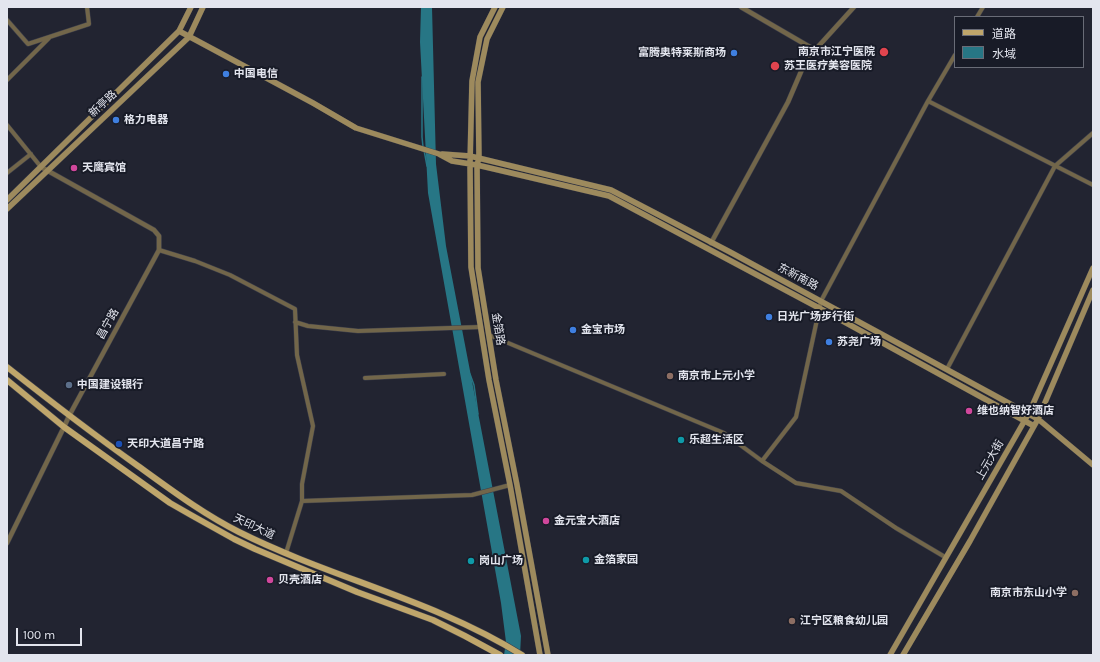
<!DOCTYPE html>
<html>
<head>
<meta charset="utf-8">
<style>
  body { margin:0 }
  #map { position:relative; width:1100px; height:662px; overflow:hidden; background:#222431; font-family:Karla,"Noto Sans SC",sans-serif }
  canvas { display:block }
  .frame { position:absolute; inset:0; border:8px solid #e3e5ee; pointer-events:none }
  .legend { position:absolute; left:954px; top:16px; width:130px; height:52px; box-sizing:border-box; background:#181b27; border:1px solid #696c77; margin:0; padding:5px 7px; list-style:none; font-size:12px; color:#e3e5ee }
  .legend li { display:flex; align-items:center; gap:8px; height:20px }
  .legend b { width:20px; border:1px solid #696c77 }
  .scale { position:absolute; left:16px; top:628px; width:66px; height:18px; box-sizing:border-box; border:2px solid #e3e5ee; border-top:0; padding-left:5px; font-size:12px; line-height:14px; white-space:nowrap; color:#e3e5ee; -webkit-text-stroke:3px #181b27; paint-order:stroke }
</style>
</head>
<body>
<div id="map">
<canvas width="1100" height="662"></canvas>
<div class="frame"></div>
<ul class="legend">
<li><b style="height:5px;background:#bfa66b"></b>道路</li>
<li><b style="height:11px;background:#277685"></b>水域</li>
</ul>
<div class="scale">100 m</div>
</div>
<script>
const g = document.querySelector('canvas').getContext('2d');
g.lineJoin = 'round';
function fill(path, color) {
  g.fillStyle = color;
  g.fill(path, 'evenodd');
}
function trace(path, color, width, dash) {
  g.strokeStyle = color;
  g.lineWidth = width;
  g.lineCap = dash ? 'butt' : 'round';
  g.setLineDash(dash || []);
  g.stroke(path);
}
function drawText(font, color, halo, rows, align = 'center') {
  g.font = font + ' Karla,"Noto Sans SC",sans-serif';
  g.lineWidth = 4;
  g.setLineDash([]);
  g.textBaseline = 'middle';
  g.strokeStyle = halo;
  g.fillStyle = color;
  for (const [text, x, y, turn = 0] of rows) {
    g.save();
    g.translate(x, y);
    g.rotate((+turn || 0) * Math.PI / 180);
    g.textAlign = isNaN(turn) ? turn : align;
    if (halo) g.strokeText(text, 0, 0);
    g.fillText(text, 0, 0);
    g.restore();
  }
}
fill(new Path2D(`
  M421 7H432L436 164 446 246 521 636 520 655H504L506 642 501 603 428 193 420 42Z`), '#277685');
trace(new Path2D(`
  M422 77V137L423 147
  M424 150 427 166
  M470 374 474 385 478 414`), '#277685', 1.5);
const minor = new Path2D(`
  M977 17 983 7
  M7 20 28 44 89 24 87 7
  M7 80 49 38
  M928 101 1093 185
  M7 125 41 167
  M7 173 31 154
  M159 250 195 261 230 275 295 309 297 355 313 426 302 484V501L286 553
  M295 322 308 326 358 331 481 327
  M489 335 724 433 762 461 796 417 821 301 928 101 955 55
  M947 369 1055 166 1093 133
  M365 378 444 374
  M762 461 796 483 841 491 896 528 945 557
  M302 501 472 495 510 485`);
const tertiary = new Path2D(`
  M741 7 815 50
  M711 243 788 102 806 60 854 7
  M7 543 64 427 69 416 159 250V236L154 230 41 167`);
const secondary = new Path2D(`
  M495 7 480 37 472 81 470 164 471 267 489 380 510 485 540 655
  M503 7 487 39 478 82 479 158 477 165 478 268 496 380 517 485 548 655
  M179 31 313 103 356 128 439 154 452 161 477 165 609 196 819 308 1034 426
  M442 154 470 156 611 190 730 252 1038 419 1093 465
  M7 200 179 31 191 7
  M7 209 189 37 203 7
  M890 655 1029 413 1093 268
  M903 655 970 541 1038 419 1093 290`);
const primary = new Path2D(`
  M7 367C50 401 93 434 138 466 170 489 203 514 239 532 331 578 434 600 522 655
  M7 380 64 427 170 503 191 515 234 539 255 549 357 592 433 620 465 636 500 655`);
trace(minor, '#3d3f4b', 5);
trace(tertiary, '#3d3f4b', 5.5);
trace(secondary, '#3d3f4b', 6);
trace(primary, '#3d3f4b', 7);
trace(minor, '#72664a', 4);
trace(tertiary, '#72664a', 4.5);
trace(secondary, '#9d8a5d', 5.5);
trace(primary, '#bfa66b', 6);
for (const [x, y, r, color] of [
  [884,52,5,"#e0444e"],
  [734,53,4,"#3f7fe0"],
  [775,66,5,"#e0444e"],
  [226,74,4,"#3f7fe0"],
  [116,120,4,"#3f7fe0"],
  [74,168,4,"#d1479c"],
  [769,317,4,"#3f7fe0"],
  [573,330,4,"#3f7fe0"],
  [829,342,4,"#3f7fe0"],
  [670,376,4,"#8d6e63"],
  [69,385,4,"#5c6f8a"],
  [969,411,4,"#d1479c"],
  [681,440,4,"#0f9aa8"],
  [119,444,4,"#1a4fb4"],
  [546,521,4,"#d1479c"],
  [586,560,4,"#0f9aa8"],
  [471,561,4,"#0f9aa8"],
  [270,580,4,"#d1479c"],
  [1075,593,4,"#8d6e63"],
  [792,621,4,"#8d6e63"]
]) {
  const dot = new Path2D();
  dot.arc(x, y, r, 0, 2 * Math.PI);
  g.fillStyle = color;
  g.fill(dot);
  trace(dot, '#181b27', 1.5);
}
drawText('bold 11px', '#e3e5ee', '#181b27', [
  ["南京市江宁医院",875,52,"right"],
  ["富腾奥特莱斯商场",726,53,"right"],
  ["苏王医疗美容医院",784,66],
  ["中国电信",234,74],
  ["格力电器",124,120],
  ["天鹰宾馆",82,168],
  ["日光广场步行街",777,317],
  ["金宝市场",581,330],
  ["苏尧广场",837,342],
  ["南京市上元小学",678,376],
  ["中国建设银行",77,385],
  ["维也纳智好酒店",977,411],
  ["乐超生活区",689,440],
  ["天印大道昌宁路",127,444],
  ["金元宝大酒店",554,521],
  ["金箔家园",594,560],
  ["岗山广场",479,561],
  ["贝壳酒店",278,580],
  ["南京市东山小学",1067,593,"right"],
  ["江宁区粮食幼儿园",800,621]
], 'left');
drawText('11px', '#e3e5ee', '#181b27', [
  ["新亭路",103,104,-43],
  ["东新南路",798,277,28],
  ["昌宁路",108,324,-61],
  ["金箔路",498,329,81],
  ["上元大街",990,460,-60],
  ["天印大道",254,527,25]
]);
</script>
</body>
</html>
